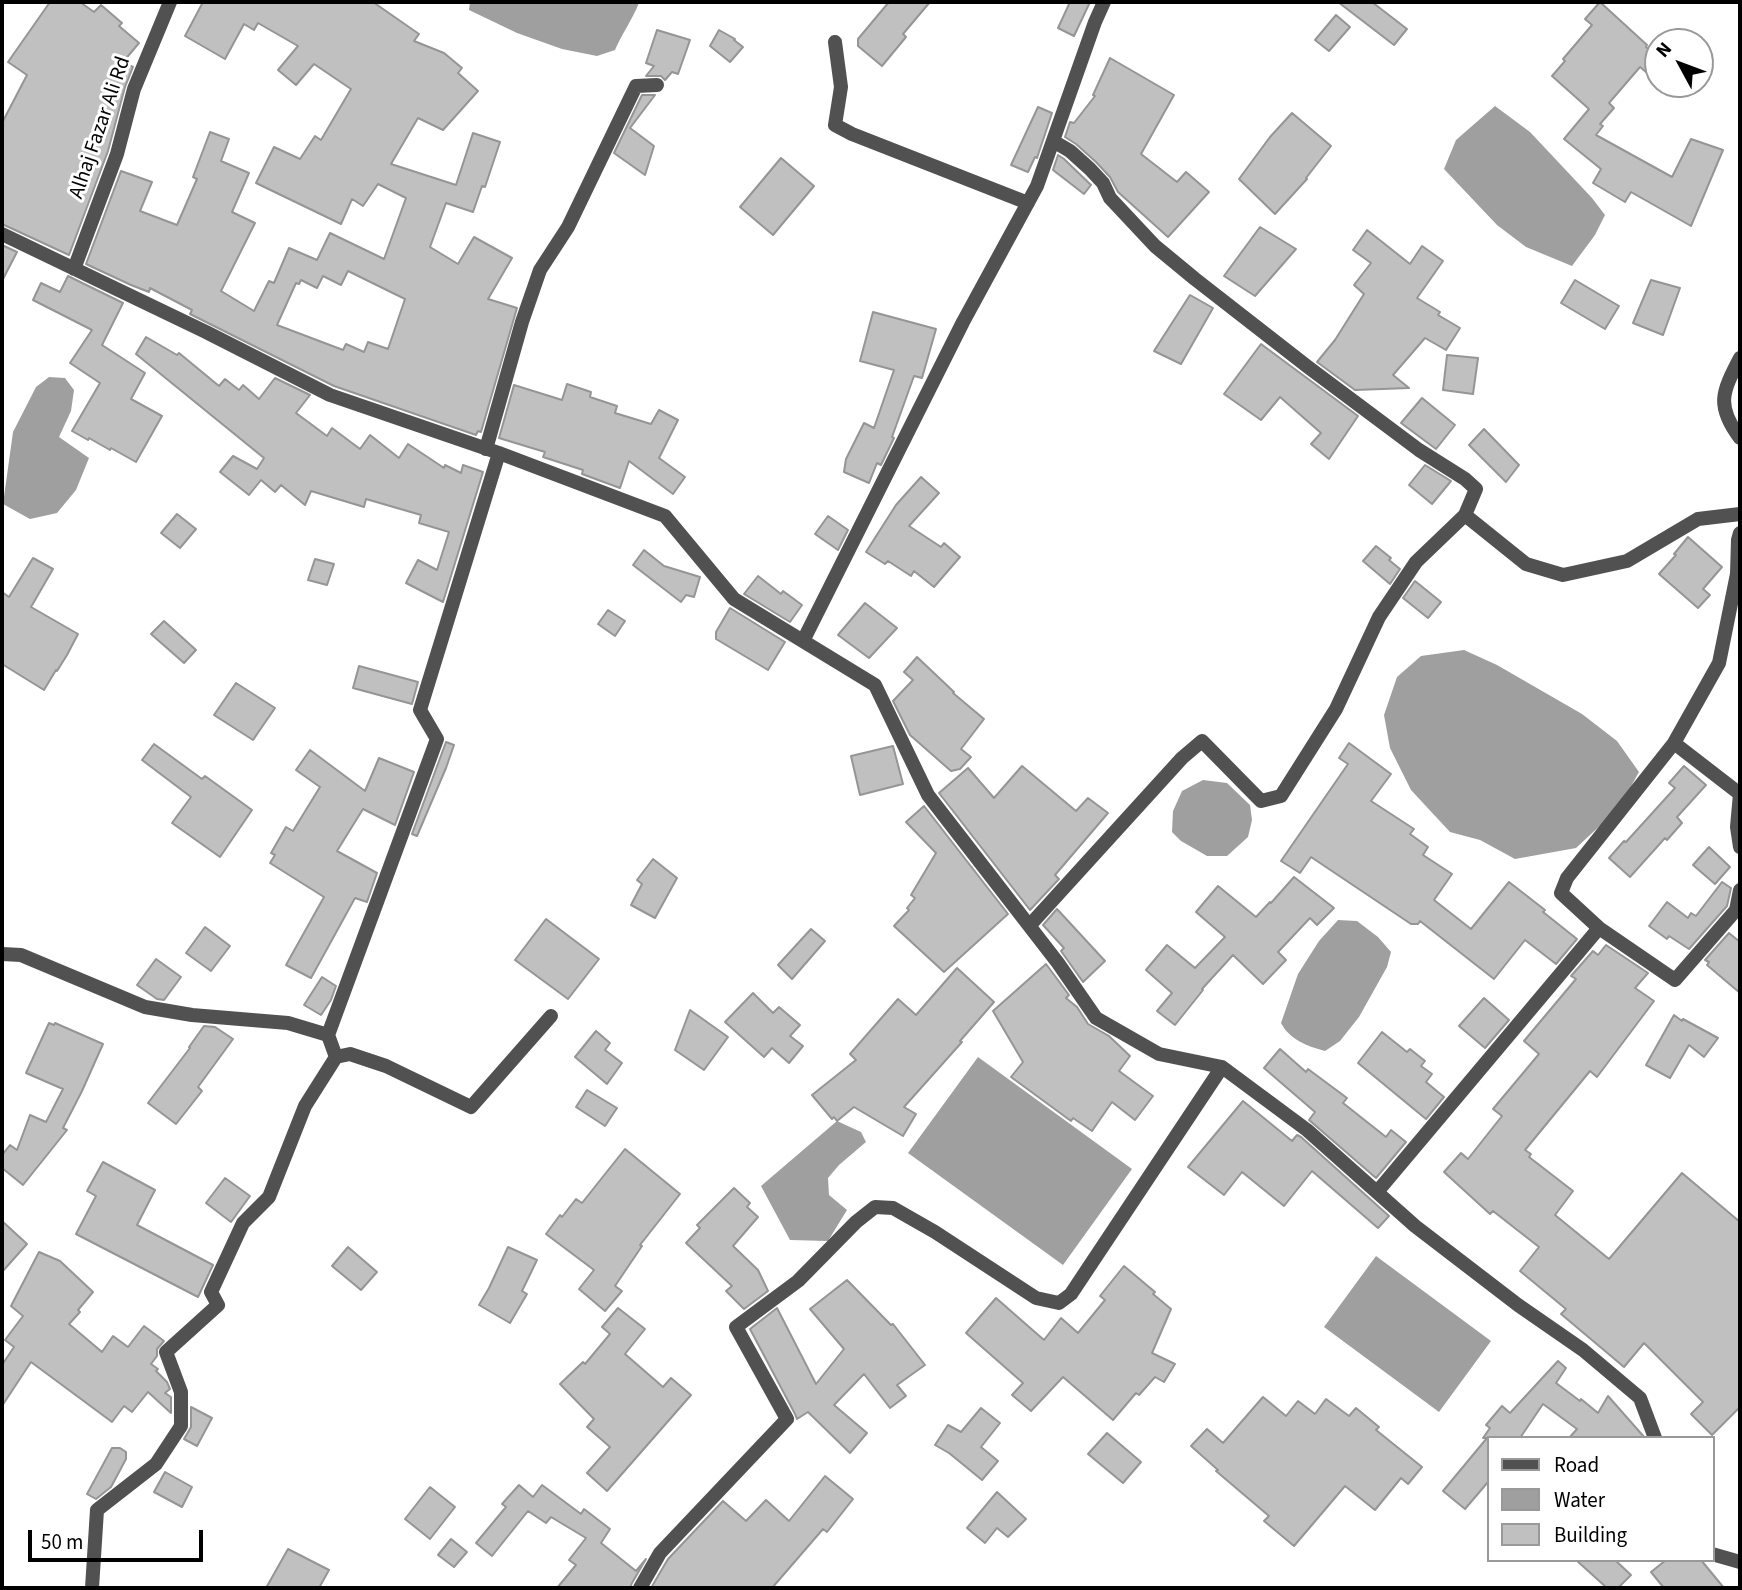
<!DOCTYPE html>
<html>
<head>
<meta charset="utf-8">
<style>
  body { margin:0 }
  #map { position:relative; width:1742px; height:1590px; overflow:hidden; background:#fff; font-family:"Source Sans 3",sans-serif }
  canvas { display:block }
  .frame { position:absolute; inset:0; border:4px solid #000; pointer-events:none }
  .legend { position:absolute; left:1487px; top:1436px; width:228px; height:126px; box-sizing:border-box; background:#fff; border:2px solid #999; margin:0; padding:9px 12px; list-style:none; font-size:21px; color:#000 }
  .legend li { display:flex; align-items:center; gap:14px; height:35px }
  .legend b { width:35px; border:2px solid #999 }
  .north { position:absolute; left:1644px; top:28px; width:70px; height:70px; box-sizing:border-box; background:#fff; border:2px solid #999; border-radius:50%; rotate:311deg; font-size:19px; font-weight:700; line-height:28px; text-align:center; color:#000 }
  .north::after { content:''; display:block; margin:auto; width:24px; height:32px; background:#000; clip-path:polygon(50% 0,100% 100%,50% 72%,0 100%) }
  .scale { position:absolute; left:28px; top:1530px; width:175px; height:32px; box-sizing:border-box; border:4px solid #000; border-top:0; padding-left:9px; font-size:21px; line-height:24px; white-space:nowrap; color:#000; -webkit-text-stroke:5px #fff; paint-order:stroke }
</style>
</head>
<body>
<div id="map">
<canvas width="1742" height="1590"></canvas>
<div class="frame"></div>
<ul class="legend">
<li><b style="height:9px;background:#515151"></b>Road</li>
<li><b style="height:19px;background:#9f9f9f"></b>Water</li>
<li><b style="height:19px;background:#c0c0c0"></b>Building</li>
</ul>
<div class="north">N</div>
<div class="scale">50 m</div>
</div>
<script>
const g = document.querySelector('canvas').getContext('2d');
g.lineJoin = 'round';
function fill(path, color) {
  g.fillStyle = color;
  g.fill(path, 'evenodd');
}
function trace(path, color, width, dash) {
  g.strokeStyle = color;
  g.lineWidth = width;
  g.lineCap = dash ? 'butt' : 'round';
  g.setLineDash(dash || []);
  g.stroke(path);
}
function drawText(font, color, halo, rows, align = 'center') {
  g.font = font + ' "Source Sans 3",sans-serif';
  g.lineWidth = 6;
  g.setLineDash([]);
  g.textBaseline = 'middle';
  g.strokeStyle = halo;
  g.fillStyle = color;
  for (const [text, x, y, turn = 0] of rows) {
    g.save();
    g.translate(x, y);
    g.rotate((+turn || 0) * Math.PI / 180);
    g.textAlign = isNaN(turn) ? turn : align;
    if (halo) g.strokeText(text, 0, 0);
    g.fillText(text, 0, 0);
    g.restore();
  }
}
fill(new Path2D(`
  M470 2H639V3C632 20 622 34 615 50L597 56 562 49 517 33 469 10Z
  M1495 106 1530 132 1592 198 1605 215 1595 235 1572 266 1526 247 1497 225 1444 169 1456 140Z
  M49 377 65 378 74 390 71 411 59 437 89 458 76 490 57 513 30 519 3 504 13 432 36 387Z
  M1464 650 1497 665 1582 714 1617 741 1639 772 1619 808 1576 848 1515 859 1480 840 1450 832 1411 790 1390 748 1384 715 1397 677 1421 656Z
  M1203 780 1227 783 1250 805 1252 820 1248 837 1227 856H1207L1181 841 1172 832 1173 811 1182 791Z
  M1338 920 1357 921 1378 937 1391 952 1387 967 1359 1017 1340 1041 1325 1051C1307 1046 1290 1040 1281 1023L1298 974 1319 941Z
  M978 1057 1132 1169 1063 1265 908 1153Z
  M837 1121 861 1132 866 1142 839 1165 828 1178 829 1195 847 1210 828 1241 790 1240 761 1186Z
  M1376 1256 1491 1341 1439 1412 1324 1327Z`), '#9f9f9f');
const building = new Path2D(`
  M50 2H80L94 12 101 5 122 23 119 26 139 43 123 62 133 67 125 87 108 151 69 255 2 224V123L27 75 8 62Z
  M203 2H373L419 34 414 41 444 53 462 68 458 73 478 91 443 130 418 118 391 164 456 185 473 133 500 142 485 187 482 186 473 212 446 203 430 247 458 264 474 237 512 258 488 299 517 308 481 432 478 431 476 435 334 386 190 314 192 310 150 288 149 292 131 285 86 264 121 171 152 182 140 211 177 225 197 179 193 177 210 132 229 139 221 161 249 173 232 212 255 223 221 291 254 311 269 281 274 283 289 248 317 260 330 233 384 259 406 198 378 184 363 206 352 199 341 224 256 183 274 147 300 159 315 136 321 140 351 89 314 64 296 85 278 70 298 46 258 23 254 30 244 24 225 59 185 36ZM348 271 405 299 388 349 368 342 364 352 346 344 343 350 277 325 296 283 299 284 301 280 317 288 323 276 341 285Z
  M889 2H930L903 34 906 37 882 66 858 46V39Z
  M1070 2H1090L1074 36 1058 28Z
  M1338 2H1372L1407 29 1394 45Z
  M1600 2 1647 45 1646 47 1658 57V82L1640 67 1609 103 1614 108 1600 124 1603 126 1596 135 1672 177 1691 139 1723 150 1691 226 1631 192 1625 202 1593 183 1601 169 1564 139 1589 109 1552 76 1565 61 1563 59 1592 25 1585 19Z
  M1336 15 1350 27 1329 51 1315 40Z
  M657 30 690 40 678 74 672 72 665 80 661 76H646L654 66 646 63Z
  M719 30 735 39 734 40 743 47 730 62 710 46Z
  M1110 58 1174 95 1141 154 1177 182 1186 172 1209 192 1168 237 1118 192 1110 177 1096 162 1076 144 1065 137 1070 122 1074 123 1095 96 1093 95Z
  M642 95H655L630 128 654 146 645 175 614 153Z
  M1038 107 1052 113 1037 158 1035 157 1028 172 1011 165Z
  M1292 113 1331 146 1306 178 1307 179 1275 214 1239 179 1270 137Z
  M1058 155 1064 159 1091 185 1084 194 1053 170Z
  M781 158 814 186 773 235 740 207Z
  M1260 227 1296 249 1255 296 1224 276Z
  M1367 230 1410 264 1422 246 1443 261 1417 298 1440 312 1438 315 1460 328 1446 350 1425 338 1393 375 1409 388 1355 390 1317 362 1335 340 1364 294 1354 285 1371 263 1353 250Z
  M2 245 17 252 2 281Z
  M68 276 123 303 102 345 145 373 131 399 162 416 136 462 111 448 110 450 89 438 88 440 72 431 100 383 70 363 92 330 33 300 41 283 60 292Z
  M1575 280 1619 306 1605 329 1561 303Z
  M1651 280 1680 288 1663 335 1633 323Z
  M1190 295 1213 308 1181 364 1154 351Z
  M873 312 936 329 922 378 914 376 892 437 894 438 881 465 877 463 869 483 844 472 846 459 864 423 874 428 894 370 860 361Z
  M146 337 177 355 179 353 219 386 225 379 239 390 243 385 259 399 275 378 310 395 296 413 327 436 332 428 360 449 370 435 399 458 408 444 444 468 445 465 461 473 463 465 483 472 443 602 406 583 418 560 437 570 449 532 419 523 421 515 366 499 364 507 311 491 305 505 281 485 275 492 261 480 249 495 220 472 233 456 257 469 264 458 136 354Z
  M1261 344 1358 416 1329 459 1311 444 1321 433 1280 397 1261 420 1224 394Z
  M1447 355 1478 358 1473 394 1443 390Z
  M567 384 591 392 590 397 617 406 615 413 651 424 659 410 678 420 659 458 685 477 673 494 629 461 620 488 582 474 583 470 543 457 545 452 499 438 514 385 562 400Z
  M1422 398 1455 425 1436 449 1401 423Z
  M1484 429 1519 465 1506 482 1469 445Z
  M1425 465 1451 481 1432 504 1409 485Z
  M921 477 939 493 909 526 941 547 944 543 960 557 934 587 914 571 911 576 888 561 885 564 866 552 896 505Z
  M177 514 196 529 180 548 161 533Z
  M828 516 848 530 838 550 815 534Z
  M1688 537 1722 567 1703 589 1710 595 1698 608 1659 574 1676 555 1674 554Z
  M1376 546 1391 558 1389 560 1400 569 1390 584 1363 561Z
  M644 550 664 566 700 577 694 597 686 595 681 602 633 565Z
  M33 558 53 569 31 607 78 634 67 655 57 671 56 670 44 690 2 664V592L9 597Z
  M315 559 334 564 327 585 308 580Z
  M758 576 781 594 783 591 802 605 790 622 744 594Z
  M1415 581 1441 602 1428 618 1403 598Z
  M865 603 897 628 869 658 838 635Z
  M730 608 785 642 768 670 716 639V632Z
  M608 610 625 621 615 636 598 624Z
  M164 621 196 650 184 663 151 634Z
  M917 657 954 692 953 693 984 719 961 749 971 757 960 769 951 771 910 735 893 701 913 680 904 672Z
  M359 666 418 682 412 704 353 688Z
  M236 683 275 708 253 740 214 715Z
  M446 742 454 745 446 768 417 836 412 834Z
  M1349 743 1391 774 1371 801 1414 829 1410 834 1428 847 1423 855 1452 874 1434 900 1471 929 1509 882 1545 910 1543 912 1577 939 1556 964 1525 940 1494 979 1420 921 1418 924H1411L1311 857 1300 873 1281 861 1348 764 1339 758Z
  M154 744 202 779 205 776 252 810 220 857 172 823 191 797 142 760Z
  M893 746 903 784 860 795 851 756Z
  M310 750 365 791 379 758 414 772 395 825 363 809 337 851 377 873 367 902 355 898 311 978 286 965 324 897 270 863 275 855 271 853 286 827 293 831 320 787 296 770Z
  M1022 766 1076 811 1088 798 1108 813 1055 875 1059 879 1030 910 939 793 968 768 994 798Z
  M1684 766 1706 785 1677 817 1682 823 1667 840 1665 838 1630 877 1609 858 1624 841 1626 842 1675 788 1669 783Z
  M924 806 1008 914 944 972 894 926 909 910 907 908 915 898 911 895 936 853 906 822Z
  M1709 847 1730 867 1715 884 1693 865Z
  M653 859 677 878 655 918 631 905 642 884 637 880Z
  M1294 877 1334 908 1317 925 1310 918 1278 952 1286 960 1263 984 1233 955 1202 989 1203 990 1175 1025 1157 1011 1172 993 1146 970 1167 945 1195 968 1225 937 1196 912 1218 886 1256 917 1270 902 1271 903Z
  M1722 882 1731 888 1727 906 1689 949 1669 936 1667 939 1649 926 1667 902 1688 918 1691 913 1696 916Z
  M1057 909 1105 961 1083 982 1061 951 1064 948 1043 925Z
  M546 919 599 959 568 999 515 960Z
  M205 927 230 946 211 971 186 953Z
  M811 929 825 941 792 979 778 965Z
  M1729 933 1740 942V993L1707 965 1709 962 1705 960Z
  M1606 945 1648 973 1635 988 1654 1001 1597 1077 1590 1071 1525 1150 1531 1154 1529 1157 1573 1191 1555 1215 1609 1259 1682 1173 1740 1222V1407L1712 1435 1691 1414 1703 1402 1644 1343 1624 1367 1561 1314 1566 1309 1520 1271 1539 1247 1493 1211 1490 1214 1444 1172 1461 1153 1468 1159 1502 1116 1493 1109 1539 1054 1524 1041 1576 979 1571 976 1593 951 1598 955Z
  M156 959 181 977 164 1000 157 999 137 985Z
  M1046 964 1069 995 1066 998 1077 1007 1088 1024 1109 1036 1130 1056 1119 1071 1153 1096 1135 1120 1112 1102 1092 1131 1073 1118 1071 1121 1011 1077 1023 1062 993 1011Z
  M957 968 994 1002 960 1041 962 1042 904 1107 916 1114 903 1136 854 1107 837 1121 834 1117 832 1119 812 1095 856 1060 850 1054 898 999 916 1015Z
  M322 977 336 986 331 1000 321 1015 304 1005Z
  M753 993 773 1013 779 1007 800 1025 790 1036 803 1046 789 1063 772 1048 764 1057 725 1022Z
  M1484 998 1509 1020 1485 1048 1459 1026Z
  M690 1010 728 1037 704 1070 675 1050Z
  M1674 1015 1682 1021 1683 1019 1718 1038 1704 1057 1689 1045 1670 1078 1646 1065Z
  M49 1023 54 1025 55 1023 103 1044 82 1091 63 1128 67 1130 23 1185 2 1168V1155L10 1145 17 1150 30 1115 46 1122 63 1089 26 1073Z
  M204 1026 215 1027 233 1039 198 1087 202 1091 176 1124 148 1103 190 1048 189 1047Z
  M596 1031 610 1043 605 1050 622 1063 607 1084 575 1057Z
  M1382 1032 1407 1052 1410 1049 1425 1061 1421 1066 1432 1074 1426 1082 1444 1097 1426 1119 1358 1063Z
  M1280 1049 1306 1072 1308 1069 1347 1098 1343 1103 1386 1137 1391 1130 1406 1142 1376 1178 1309 1120 1315 1112 1264 1068Z
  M587 1090 617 1108 605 1126 576 1107Z
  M1243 1101 1292 1141 1297 1135 1301 1137 1389 1216 1378 1228 1312 1171 1284 1206 1242 1172 1224 1195 1188 1167Z
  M625 1149 680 1194 640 1245 642 1246 615 1286 622 1291 605 1311 579 1289 594 1270 546 1234 560 1215 562 1217 576 1199 582 1203Z
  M103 1162 155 1190 137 1225 213 1265 198 1297 76 1234 96 1196 87 1191Z
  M225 1178 250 1196 231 1222 206 1203Z
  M734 1188 750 1203 747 1207 758 1217 733 1246 758 1270 768 1291 744 1309 726 1291 732 1286 686 1243 700 1228 697 1225Z
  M2 1221 27 1244 2 1272Z
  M348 1247 377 1272 361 1290 332 1266Z
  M508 1247 537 1260 522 1291 527 1294 510 1323 479 1305 489 1288Z
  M39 1252 60 1261 93 1292 78 1310 80 1312 69 1324 102 1352 113 1336 128 1347 144 1326 164 1341 157 1349V1356L151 1364 158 1369 156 1371 167 1382 170 1389 165 1393 171 1397V1413L148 1392 132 1412 124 1406 112 1422 31 1362 2 1406V1365L14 1347 5 1340 23 1316 11 1306Z
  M1124 1266 1155 1292 1153 1294 1171 1309 1152 1353 1175 1364 1164 1382 1155 1377 1139 1395 1136 1393 1113 1420 1063 1377 1031 1411 1012 1395 1023 1383 966 1333 996 1298 1044 1340 1061 1318 1078 1333 1105 1300 1100 1296Z
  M847 1280 891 1325 893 1324 925 1365 897 1385 906 1396 890 1408 864 1374 834 1405 867 1433 850 1453 808 1412 797 1419 795 1414 750 1329 777 1308 816 1384 844 1349 810 1309Z
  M618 1308 645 1329 625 1354 663 1387 671 1378 691 1395 607 1491 587 1473 610 1447 587 1427 594 1419 560 1384 583 1362 585 1364 610 1334 602 1327Z
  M1558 1361 1566 1368 1556 1383 1580 1401 1581 1399 1598 1413 1608 1396 1645 1438H1569L1577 1429 1543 1404 1520 1438H1488V1482L1465 1509 1443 1491 1487 1438H1483L1490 1428 1486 1425 1502 1406 1510 1413Z
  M1263 1397 1286 1416 1298 1401 1315 1414 1326 1399 1349 1416 1356 1408 1379 1427 1376 1430 1422 1467 1408 1484 1401 1478 1375 1510 1345 1486 1294 1546 1264 1521 1269 1516 1216 1471 1218 1470 1191 1446 1207 1429 1223 1443Z
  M191 1407 212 1418 197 1446 184 1439 191 1427Z
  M981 1408 1000 1423 981 1447 998 1461 982 1480 949 1453 935 1445 948 1425 961 1432Z
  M1107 1433 1141 1462 1123 1483 1088 1454Z
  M112 1448H120L126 1452V1459L111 1487 96 1499 87 1494Z
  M165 1472 192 1487 182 1507 154 1492Z
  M825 1476 853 1499 827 1532 823 1529 772 1588H651L668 1559 723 1501 746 1521 766 1500 789 1521Z
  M519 1485 533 1497 542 1485 581 1514 584 1509 610 1529 601 1543 636 1571 646 1559 632 1583 630 1588H557L576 1565 569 1560 586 1538 551 1517 546 1523 528 1511 492 1556 476 1543 506 1507 502 1504Z
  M430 1487 455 1507 430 1539 405 1519Z
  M997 1492 1026 1519 1008 1537 997 1528 985 1543 967 1528Z
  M451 1539 467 1552 454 1567 438 1555Z
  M288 1549 329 1570 319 1588H266Z
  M1576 1560H1615L1631 1575 1618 1588H1607Z
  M1666 1560H1701L1724 1588H1664L1651 1572Z`);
fill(building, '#c0c0c0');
trace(building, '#959595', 2);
trace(new Path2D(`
  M835 42 841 87 835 125 852 134 1028 203
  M2 234 206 332 330 395 499 453 665 516 734 599 875 685 928 795 1058 963 1096 1018 1159 1054 1222 1067 1307 1130 1415 1226 1518 1305 1583 1350 1640 1398 1655 1438
  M74 269 117 154 134 89 170 2
  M1740 358C1723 391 1715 405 1740 438
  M486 449 522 322 540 270 568 227 636 86 657 85
  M1465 515 1526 564 1563 575 1627 561 1698 519 1740 514
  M803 641 963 322 1037 186 1095 22 1104 2
  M1674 743 1740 794 1737 827 1740 847
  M1030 925 1182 758 1202 741 1261 801 1281 796 1336 709 1379 617 1416 562 1465 515 1476 489 1465 479 1419 450 1308 367 1195 279 1155 246 1110 198 1103 183 1090 169 1070 151 1053 141
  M1599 928 1675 980 1736 910 1740 890
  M2 954 21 955 145 1007 192 1015 288 1023 328 1035
  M336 1057 350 1054 386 1066 471 1107 551 1016
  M1377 1192 1599 928 1561 893 1567 878 1674 743 1719 663 1737 574 1738 540 1740 533
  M1712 1554 1740 1562
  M92 1588 97 1510 156 1464 181 1426V1392L166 1352 218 1305 211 1292 243 1223 269 1197 305 1106 336 1057 328 1035 437 739 420 710 499 453
  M640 1588 660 1553 787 1419 736 1327 798 1281 856 1222 875 1207 893 1208 935 1232 1036 1298 1059 1303 1071 1294 1222 1067`), '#515151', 14);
drawText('21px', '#000', '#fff', [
  ["Alhaj Fazar Ali Rd",101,128,-71]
]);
</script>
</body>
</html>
